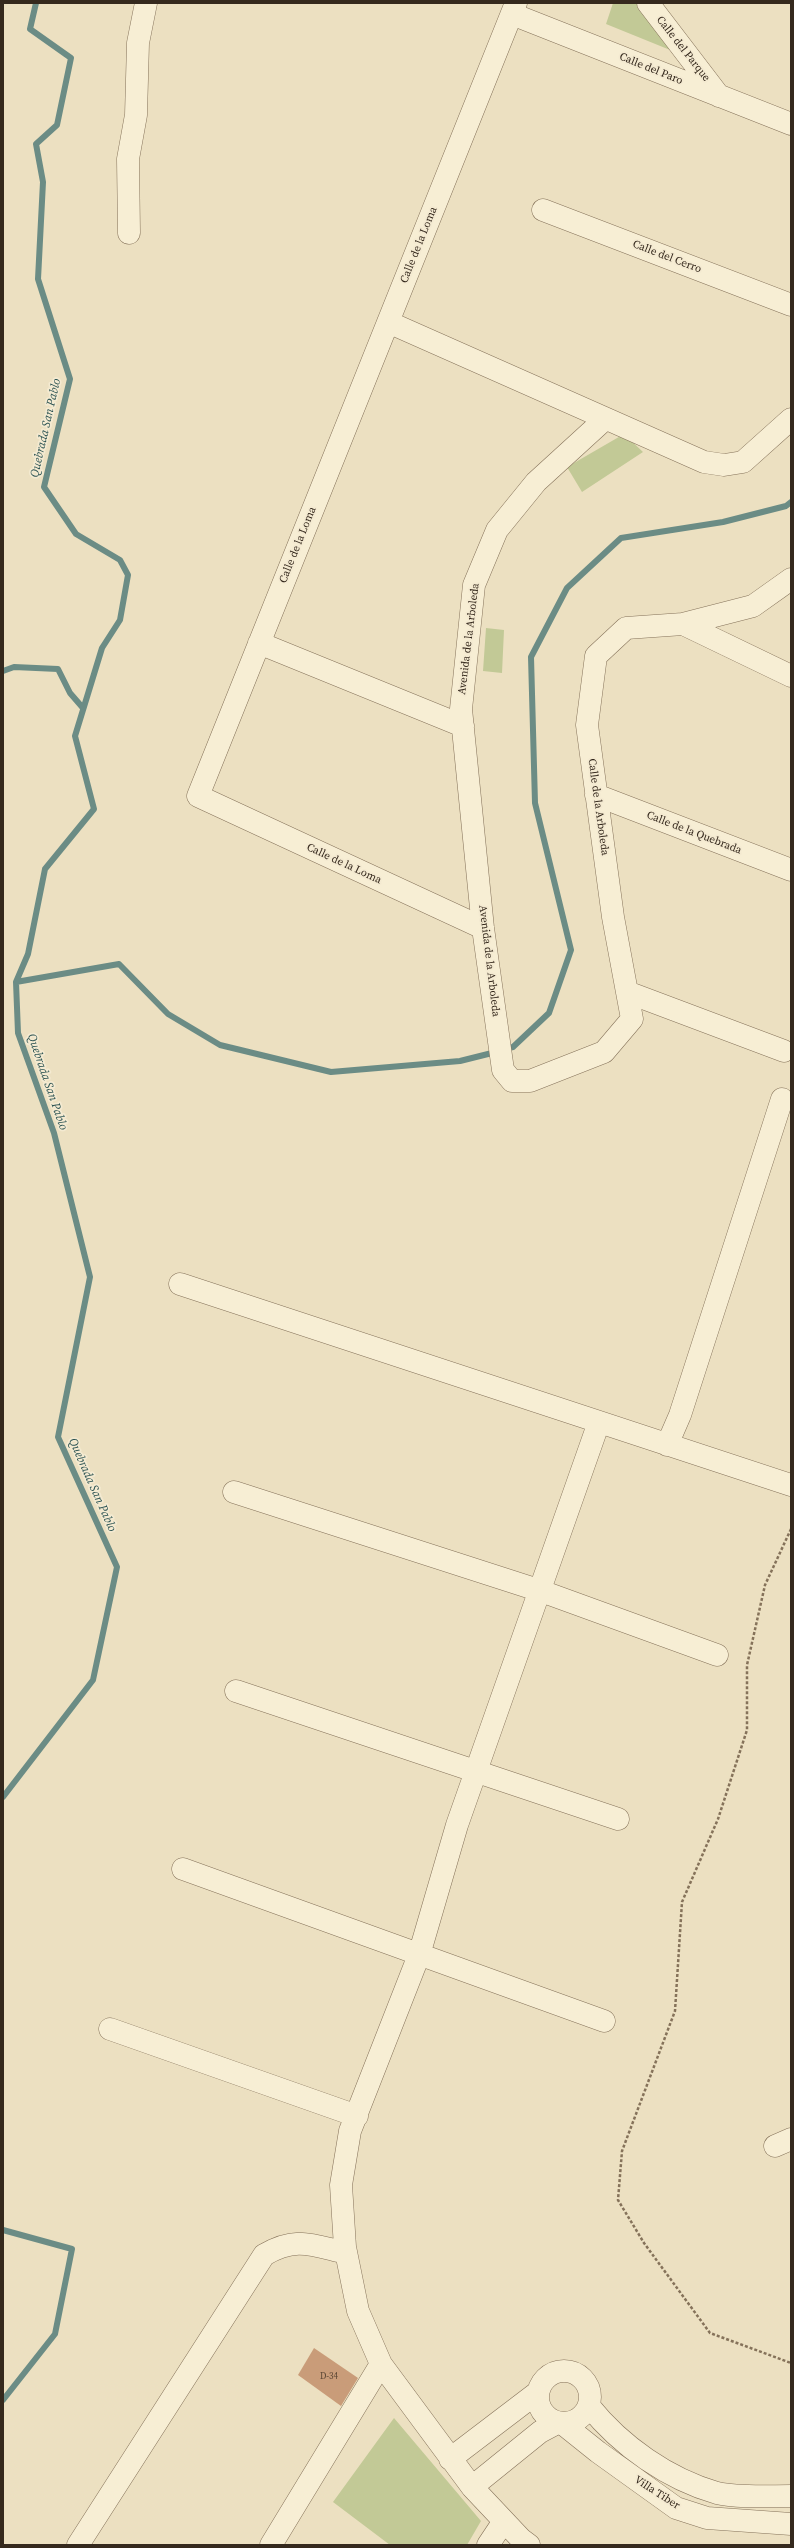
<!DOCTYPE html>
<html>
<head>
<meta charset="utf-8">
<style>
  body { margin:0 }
  #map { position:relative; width:794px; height:2548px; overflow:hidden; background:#ece0c1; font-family:"Source Serif 4",serif }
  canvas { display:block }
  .frame { position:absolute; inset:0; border:4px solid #35291d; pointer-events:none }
</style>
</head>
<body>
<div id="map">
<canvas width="794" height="2548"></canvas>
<div class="frame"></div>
</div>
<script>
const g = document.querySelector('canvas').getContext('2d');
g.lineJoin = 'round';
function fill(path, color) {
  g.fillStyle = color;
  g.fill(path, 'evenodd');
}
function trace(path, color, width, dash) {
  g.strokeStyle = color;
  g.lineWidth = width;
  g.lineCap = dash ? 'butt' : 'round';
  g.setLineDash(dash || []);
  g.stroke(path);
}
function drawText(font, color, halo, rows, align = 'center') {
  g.font = font + ' "Source Serif 4",serif';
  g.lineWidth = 3.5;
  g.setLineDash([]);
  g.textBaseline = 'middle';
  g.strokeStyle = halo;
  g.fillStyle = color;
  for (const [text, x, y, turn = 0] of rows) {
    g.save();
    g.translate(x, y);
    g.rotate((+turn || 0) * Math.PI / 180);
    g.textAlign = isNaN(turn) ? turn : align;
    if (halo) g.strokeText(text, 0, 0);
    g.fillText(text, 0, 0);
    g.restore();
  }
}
fill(new Path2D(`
  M613 3H640L680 54 606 24Z
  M624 434 643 452 582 492 567 467Z
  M486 628 504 630 502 673 483 671Z
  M394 2418 481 2521 467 2545H390L333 2502Z`), '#c2c996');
trace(new Path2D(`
  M3 671 14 667 58 669 70 693 83 708
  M16 982 119 964 168 1014 220 1045 331 1072 460 1061 496 1052
  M505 1049 513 1047 549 1013 571 950 535 803 531 657 567 588 621 538 723 522 786 506 791 502
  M3 1797 93 1680 117 1567 58 1437 90 1277 54 1133 18 1033 16 982 28 954 45 869 94 809 75 736 102 648 120 620 128 575 120 560 76 534 44 487 70 379 38 279 43 182 36 144 57 125 71 58 30 29 36 3
  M3 2230 72 2249 55 2334 3 2400`), '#6b8c85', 6);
fill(new Path2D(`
  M314 2348 358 2378 341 2406 298 2375Z`), '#c99c79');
const minor = new Path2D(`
  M648 3 719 96
  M512 14 791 124
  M543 210 791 305
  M129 233 128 159 136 115 138 43 146 3
  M388 322 704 462 724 465 743 462 791 419
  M605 419 536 482 497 530 474 585 461 709 483 928 503 1070 512 1081H530L604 1052 632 1019 613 917 587 725 596 656 626 628 683 624 753 606 791 579
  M683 624 791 676
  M259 643 463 726
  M596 795 791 870
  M483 928 198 796 516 3
  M627 992 784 1051
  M180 1284 791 1485
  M667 1445 680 1415 782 1099
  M234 1492 541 1591 717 1655
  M236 1691 618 1819
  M183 1869 604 2021
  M110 2029 357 2116
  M775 2146 791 2139
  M538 2397a26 26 0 1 1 52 0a26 26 0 1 1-52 0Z
  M589 2406C621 2446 668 2479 717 2493 738 2498 769 2496 791 2496
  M563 2424 598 2452 676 2508 707 2518 791 2524
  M450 2459 538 2392
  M472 2487 540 2432 557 2423
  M78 2545 264 2255C296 2236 312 2245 346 2253
  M271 2545 381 2364
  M488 2545 504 2521
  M529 2545 521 2539 472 2487 381 2364 358 2311 345 2247 341 2185 350 2131 419 1955 457 1825 599 1422`);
trace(minor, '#85725a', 23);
trace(new Path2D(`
  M791 1529 765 1585 747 1665V1730L718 1819 682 1902 675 2011 622 2151 618 2200 644 2243 710 2333 791 2363`), '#85725a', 2.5, [3, 2]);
trace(minor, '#f7eed4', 22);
drawText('9px', '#5a4634', null, [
  ["D-34",329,2377]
]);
drawText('11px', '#35291d', '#f4ead1', [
  ["Calle del Parque",683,49,52],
  ["Calle del Paro",651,69,22],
  ["Calle de la Loma",419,245,-68],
  ["Calle del Cerro",667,257,21],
  ["Calle de la Loma",298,545,-68],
  ["Avenida de la Arboleda",469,639,-83],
  ["Calle de la Arboleda",598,807,82],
  ["Calle de la Quebrada",694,833,21],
  ["Calle de la Loma",344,864,25],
  ["Avenida de la Arboleda",489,961,83],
  ["Villa Tiber",657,2493,33]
]);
drawText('italic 12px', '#2d5453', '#f4ead1', [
  ["Quebrada San Pablo",46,428,-77],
  ["Quebrada San Pablo",47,1082,71],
  ["Quebrada San Pablo",92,1485,66]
]);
</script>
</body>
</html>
